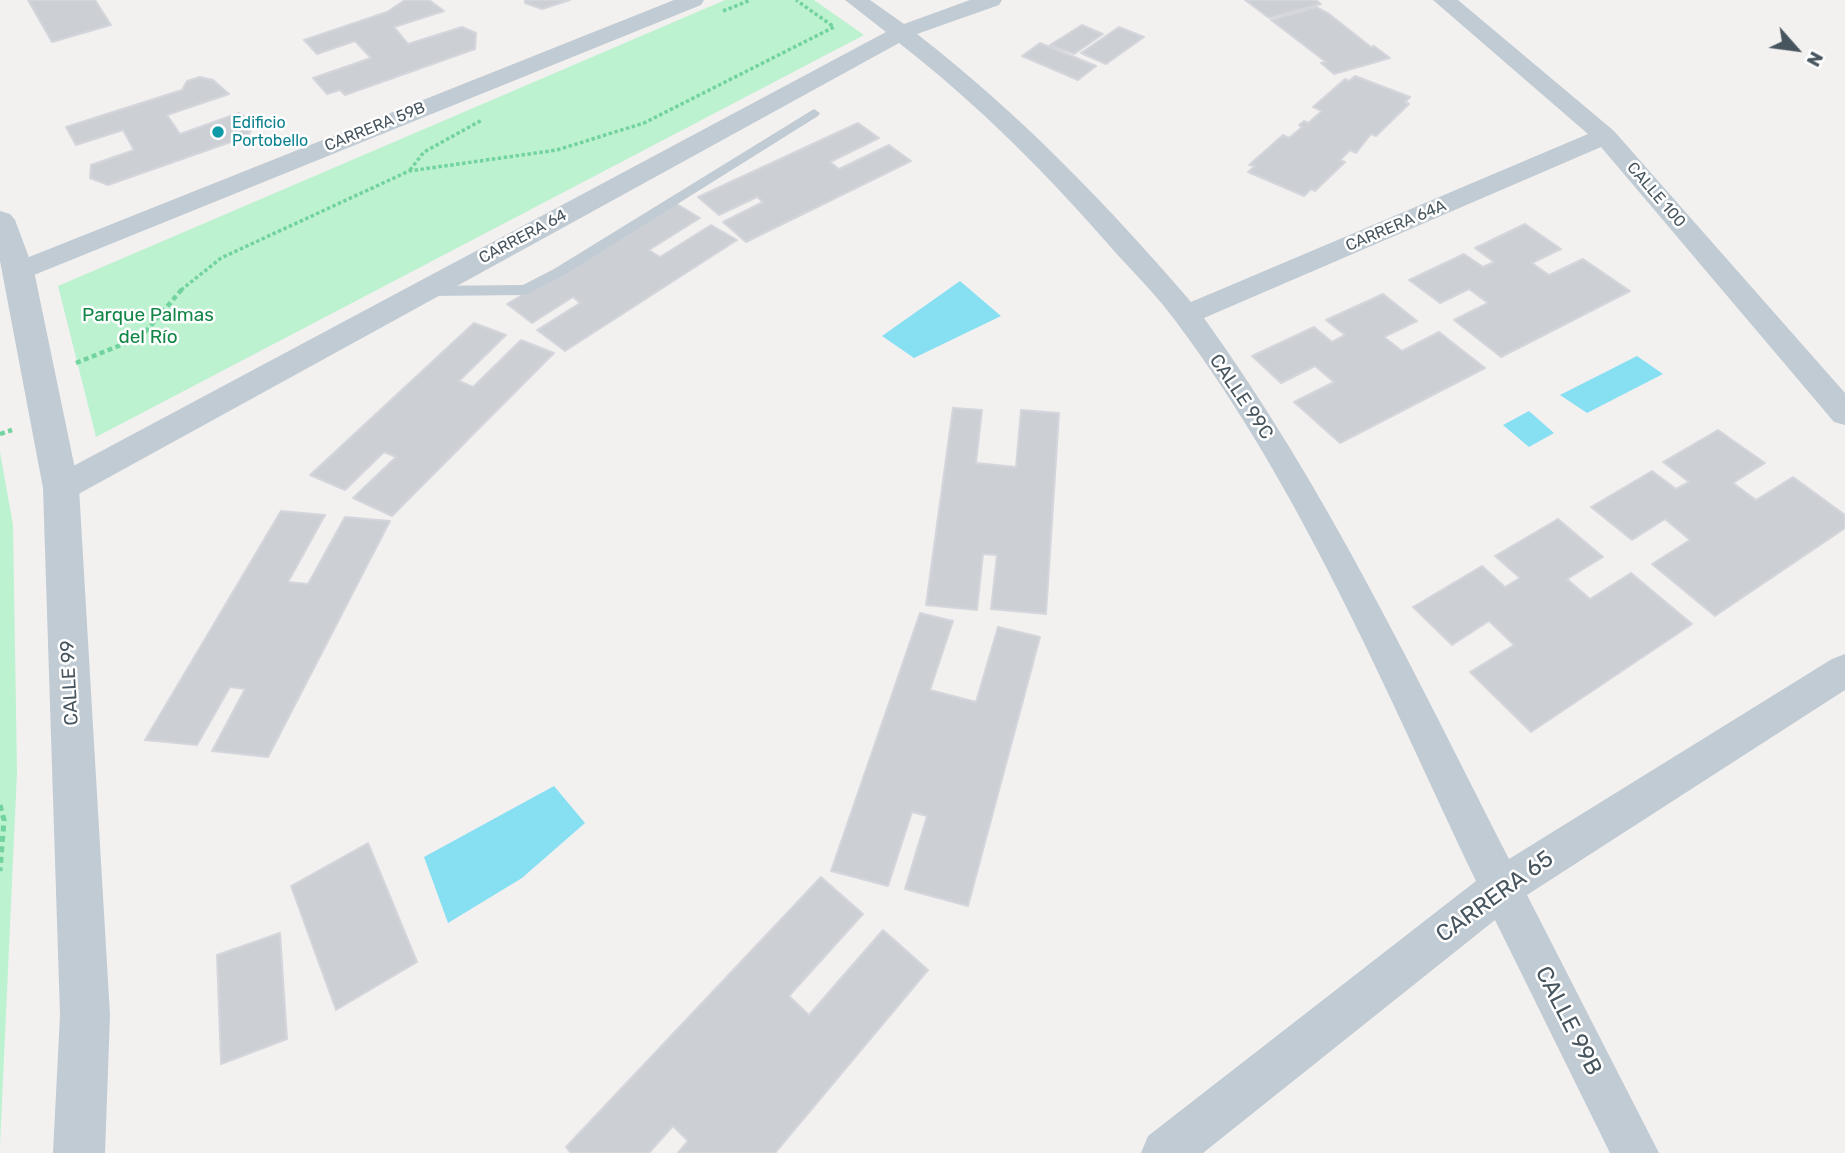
<!DOCTYPE html>
<html>
<head>
<meta charset="utf-8">
<style>
  body { margin:0 }
  #map { position:relative; width:1845px; height:1153px; overflow:hidden; background:#f3f0f0; font-family:Rubik,sans-serif }
  canvas { display:block }
  .north { position:absolute; left:1761px; top:14px; width:70px; height:70px; -webkit-text-stroke:5px #fff; paint-order:stroke; rotate:118deg; font-size:19px; font-weight:700; line-height:28px; text-align:center; color:#47555f }
  .north::after { content:''; display:block; margin:auto; width:24px; height:32px; background:#47555f; clip-path:polygon(50% 0,100% 100%,50% 72%,0 100%) }
</style>
</head>
<body>
<div id="map">
<canvas width="1845" height="1153"></canvas>
<div class="north">N</div>
</div>
<script>
const g = document.querySelector('canvas').getContext('2d');
g.lineJoin = 'round';
function fill(path, color) {
  g.fillStyle = color;
  g.fill(path, 'evenodd');
}
function trace(path, color, width, dash) {
  g.strokeStyle = color;
  g.lineWidth = width;
  g.lineCap = dash ? 'butt' : 'round';
  g.setLineDash(dash || []);
  g.stroke(path);
}
function drawText(font, color, halo, rows, align = 'center') {
  g.font = font + ' Rubik,sans-serif';
  g.lineWidth = 5;
  g.setLineDash([]);
  g.textBaseline = 'middle';
  g.strokeStyle = halo;
  g.fillStyle = color;
  for (const [text, x, y, turn = 0] of rows) {
    g.save();
    g.translate(x, y);
    g.rotate((+turn || 0) * Math.PI / 180);
    g.textAlign = isNaN(turn) ? turn : align;
    if (halo) g.strokeText(text, 0, 0);
    g.fillText(text, 0, 0);
    g.restore();
  }
}
fill(new Path2D(`
  M725 0H814L864 35 96 437 58 286Z
  M0 452 13 525 17 772 0 1145Z`), '#bcf2cf');
fill(new Path2D(`
  M960 281 1001 316 914 358 882 336Z
  M1637 356 1663 374 1587 413 1560 395Z
  M1529 411 1554 433 1529 447 1503 425Z
  M554 786 585 823 522 878 448 923 424 857Z`), '#87e0f2');
const building = new Path2D(`
  M28 0H95L111 25 52 42Z
  M405 0H429L444 11 394 27 408 44 462 27 476 33 475 49 345 95 340 90 327 94 313 78 371 58 355 41 317 54 304 40 387 12Z
  M525 0H570L542 9 525 3Z
  M1245 0H1316L1321 4 1269 18Z
  M1316 7 1329 14 1371 47 1374 46 1390 58 1334 74 1321 63 1326 62 1271 20Z
  M1082 25 1103 34 1074 54 1050 45Z
  M1119 27 1144 37 1106 64 1081 53Z
  M1040 43 1096 66 1078 80 1022 56Z
  M1355 76 1410 97 1405 102 1409 104 1376 136 1371 134 1356 153 1350 150 1340 160 1345 162 1315 191 1311 189 1304 196 1248 172 1255 166 1249 165 1283 135 1289 138 1302 127 1299 125 1304 121 1308 123 1322 111 1313 107 1345 79 1349 81Z
  M200 77 213 80 229 94 167 115 180 134 239 113 255 123 248 136 108 185 90 178 91 165 134 150 123 130 76 145 66 127 182 90 187 81Z
  M858 123 879 138 830 162 839 169 889 145 911 161 746 242 723 222 763 202 757 197 719 215 698 197Z
  M675 203 700 218 649 250 660 257 711 225 737 240 565 351 537 330 580 303 573 297 532 323 507 304Z
  M1525 224 1561 249 1532 263 1549 275 1583 259 1630 291 1501 357 1454 320 1488 303 1469 289 1440 303 1409 280 1464 254 1483 267 1494 262 1475 248Z
  M1383 294 1417 321 1384 337 1402 351 1439 332 1485 368 1340 443 1294 402 1334 382 1315 366 1281 383 1252 356 1314 327 1332 342 1345 335 1326 320Z
  M474 323 506 335 459 381 473 387 521 340 554 353 392 516 353 498 396 457 384 452 345 490 310 475Z
  M953 408 982 410 976 463 1016 467 1021 410 1059 413 1046 614 991 609 997 555 983 554 977 610 926 605Z
  M1718 430 1765 463 1733 483 1756 500 1793 477 1845 515V528L1715 616 1652 564 1690 540 1665 519 1632 540 1591 507 1652 471 1676 489 1689 482 1663 462Z
  M281 511 325 515 288 582 308 584 345 517 390 521 268 757 212 751 245 689 230 687 197 745 145 740Z
  M1558 519 1603 557 1567 579 1590 599 1631 573 1692 624 1531 732 1470 672 1514 645 1489 621 1452 645 1413 607 1482 566 1505 587 1520 578 1495 556Z
  M920 613 953 621 930 690 976 702 998 627 1040 637 968 906 905 889 927 816 912 812 888 886 831 871Z
  M368 843 417 962 336 1010 291 886Z
  M821 877 863 914 789 996 809 1015 883 930 928 970 775 1153H678L688 1141 673 1126 649 1153H571L566 1147Z
  M280 933 287 1039 221 1064 217 955Z`);
fill(building, '#ccd0d5');
trace(building, '#d4d6dc', 2);
trace(new Path2D(`
  M723 11 751 0
  M410 170 424 152 482 120
  M181 290 221 258 409 171 557 150 644 123 834 27 796 0`), '#72d39f', 3.5, [3.5, 2.5]);
trace(new Path2D(`
  M76 363 141 337 183 288
  M0 434 12 430`), '#72d39f', 4.5, [5, 3.5]);
trace(new Path2D(`
  M0 805 4 820 0 871`), '#72d39f', 5, [6, 4.5]);
fill(new Path2D(`
  M814 109 820 113 818 116 564 275 525 295 427 296 420 291 427 286 523 285 554 269Z`), '#c0cbd3');
fill(new Path2D(`
  M674 0H704L701 5 29 277 19 280 9 277 5 271 9 265Z
  M845 0H870L904 24 970 0H1002L999 5 917 34C1018 112 1108 205 1191 302L1588 134 1433 0H1458L1614 131 1845 393V425L1834 422 1601 147 1204 318C1326 487 1415 675 1509 859L1832 659 1845 654V690L1527 895 1659 1153H1610L1495 920 1203 1153H1141L1148 1136 1476 881C1386 692 1304 493 1177 323 1159 298 1136 275 1115 252 1049 176 979 105 899 43L73 497 61 501 49 497 45 488 49 479 886 32Z`), '#c0cbd3');
fill(new Path2D(`
  M0 211 10 214 15 220 34 271 79 488 110 1015 105 1153H53L60 1015 43 488 0 261Z`), '#c0cbd3');
for (const [x, y, r, color] of [
  [218,132,7,"#0f9aa8"]
]) {
  const dot = new Path2D();
  dot.arc(x, y, r, 0, 2 * Math.PI);
  g.fillStyle = color;
  g.fill(dot);
  trace(dot, '#fff', 2.5);
}
drawText('16px', '#0d838f', '#fff', [
  ["Edificio",232,123],
  ["Portobello",232,141]
], 'left');
drawText('16px', '#47555f', '#fff', [
  ["CARRERA 59B",375,127,-22],
  ["CALLE 100",1656,195,49],
  ["CARRERA 64A",1396,226,-23],
  ["CARRERA 64",523,237,-28]
]);
drawText('19px', '#118646', '#fff', [
  ["Parque Palmas",148,316],
  ["del Río",148,338]
]);
drawText('19px', '#47555f', '#fff', [
  ["CALLE 99C",1241,397,56],
  ["CALLE 99",70,683,-93]
]);
drawText('23px', '#47555f', '#fff', [
  ["CARRERA 65",1495,897,-36],
  ["CALLE 99B",1568,1021,63]
]);
</script>
</body>
</html>
